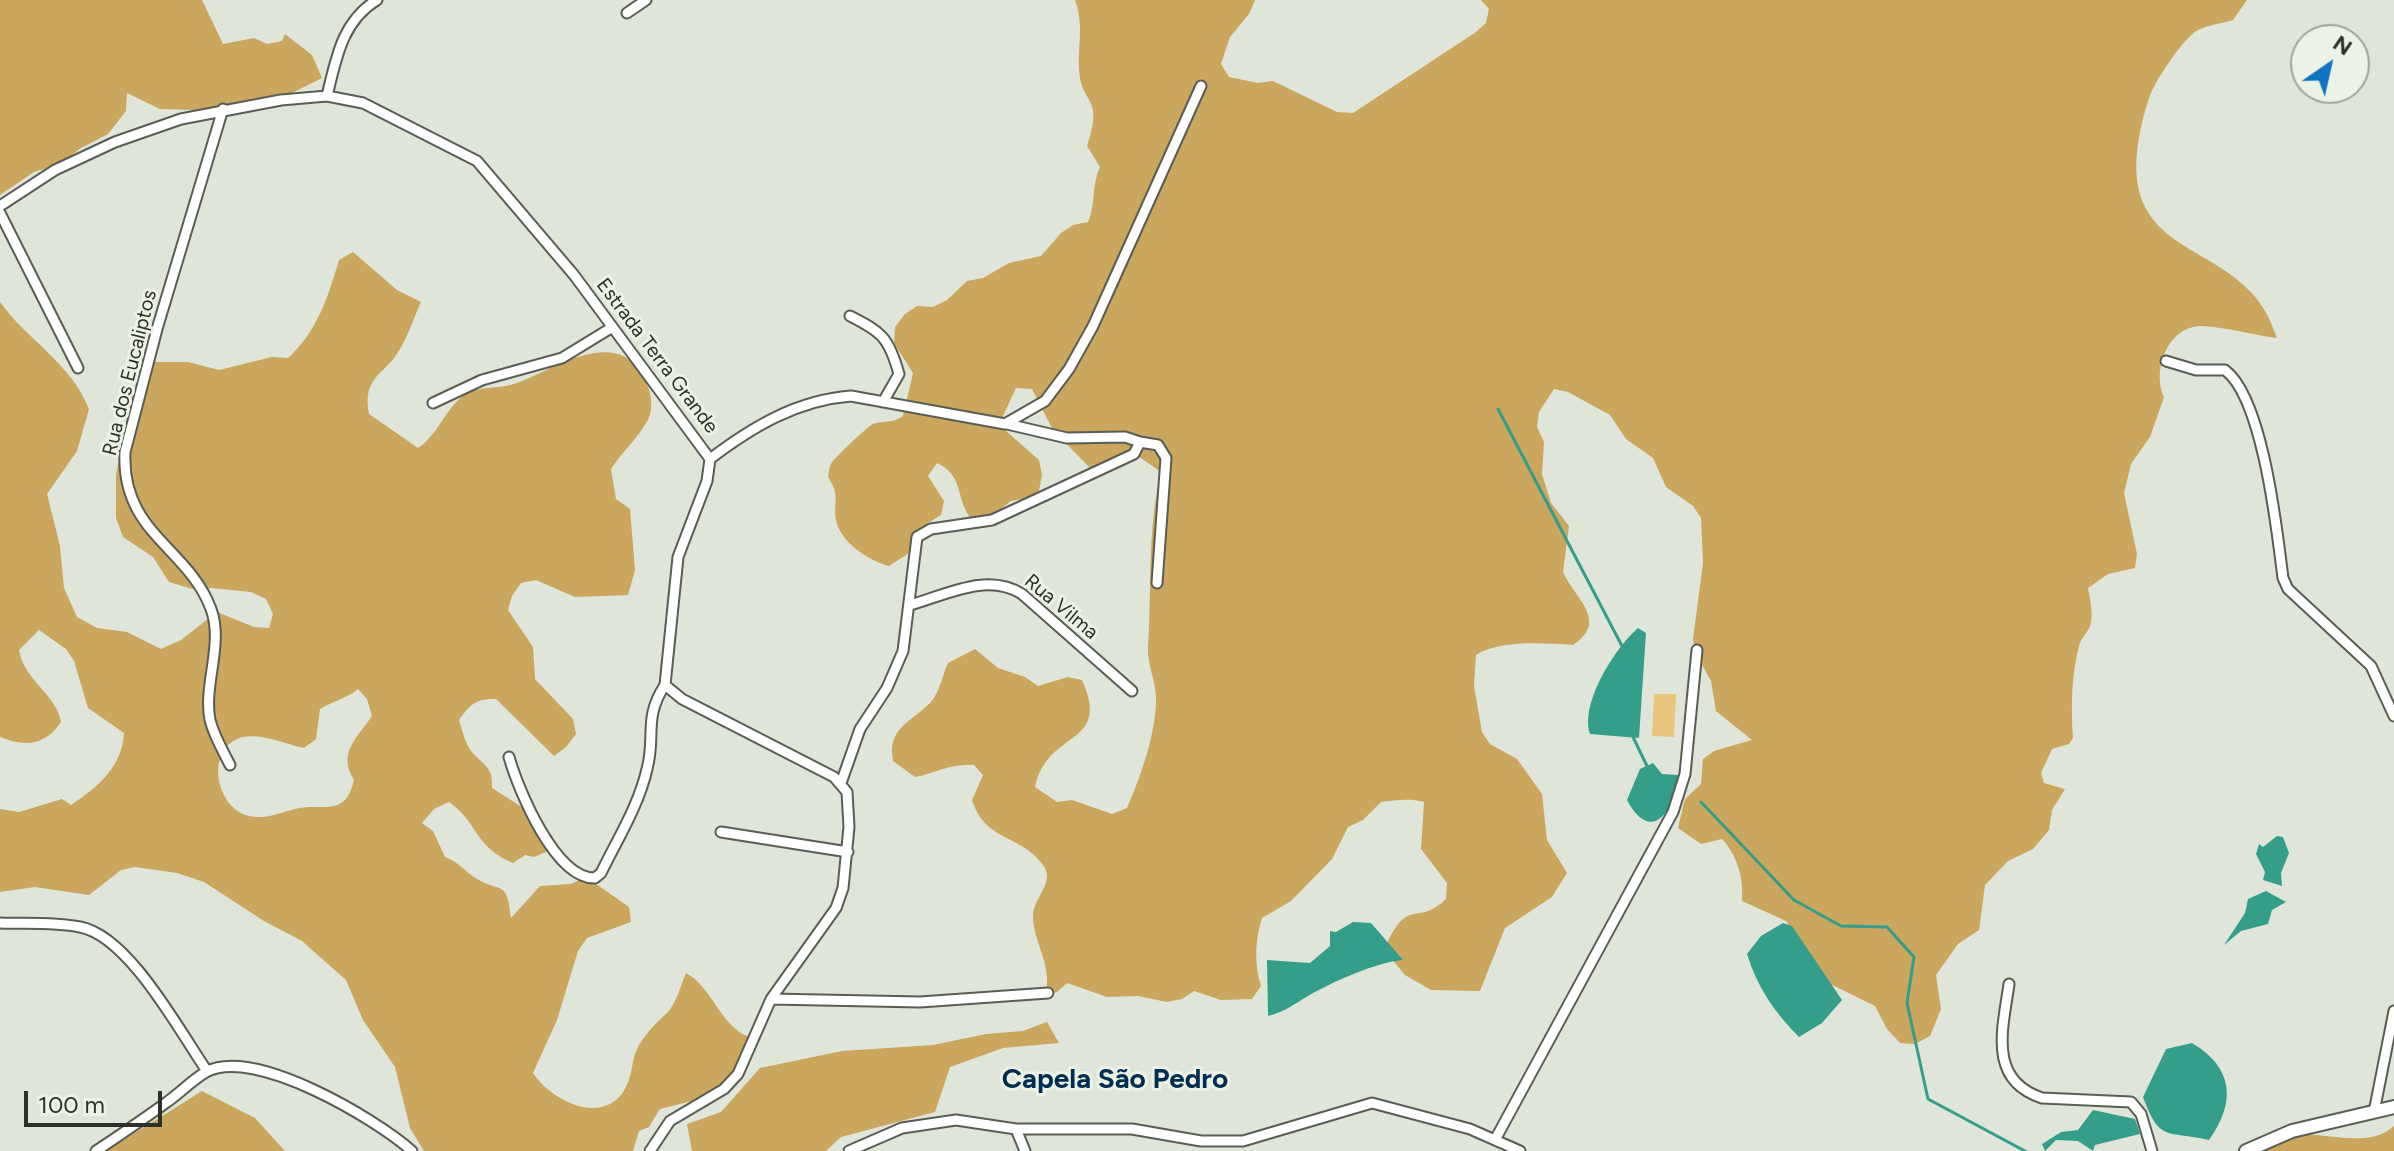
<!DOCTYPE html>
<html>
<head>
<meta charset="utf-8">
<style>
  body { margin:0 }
  #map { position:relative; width:2394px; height:1151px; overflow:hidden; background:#dfe6d9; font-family:Figtree,sans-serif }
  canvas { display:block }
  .north { position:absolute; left:2290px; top:24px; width:80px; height:80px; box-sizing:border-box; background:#ecf3e6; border:2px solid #a0a59b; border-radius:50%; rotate:34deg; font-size:22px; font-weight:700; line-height:32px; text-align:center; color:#2d302b }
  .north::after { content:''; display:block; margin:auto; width:28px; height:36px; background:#1174c0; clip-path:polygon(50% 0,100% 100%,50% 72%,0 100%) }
  .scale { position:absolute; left:24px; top:1091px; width:138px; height:36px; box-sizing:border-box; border:4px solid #2d302b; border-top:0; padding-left:10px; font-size:24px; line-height:28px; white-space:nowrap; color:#2d302b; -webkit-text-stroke:6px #ecf3e6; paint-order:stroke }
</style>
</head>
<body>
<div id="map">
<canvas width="2394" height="1151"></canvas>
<div class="north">N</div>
<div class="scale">100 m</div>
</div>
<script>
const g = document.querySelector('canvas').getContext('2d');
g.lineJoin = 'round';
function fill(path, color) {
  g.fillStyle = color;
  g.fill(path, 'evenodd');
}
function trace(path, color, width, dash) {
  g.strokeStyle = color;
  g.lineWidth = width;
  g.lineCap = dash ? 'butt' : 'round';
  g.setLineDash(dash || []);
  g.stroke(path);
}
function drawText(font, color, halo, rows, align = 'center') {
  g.font = font + ' Figtree,sans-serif';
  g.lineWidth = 6;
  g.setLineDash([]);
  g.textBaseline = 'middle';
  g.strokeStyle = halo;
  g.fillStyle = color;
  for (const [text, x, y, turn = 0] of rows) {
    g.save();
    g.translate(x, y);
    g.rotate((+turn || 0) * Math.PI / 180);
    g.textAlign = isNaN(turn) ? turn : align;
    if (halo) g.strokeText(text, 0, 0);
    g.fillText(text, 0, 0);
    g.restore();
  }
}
fill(new Path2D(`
  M1654 694H1676L1674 737 1652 736Z`), '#e9c57f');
fill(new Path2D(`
  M0 0H202L223 44 254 38 267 44 282 41 285 34 312 55 322 78 282 98 196 110 160 109 127 93 126 111 108 134 81 148 62 163 34 172 0 195Z
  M1075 0H1255L1249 14 1230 37 1221 64 1229 77 1258 83 1273 81 1337 112 1353 113 1476 32 1486 23 1489 9 1481 0H2247L2233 20C2223 23 2208 25 2198 30 2184 37 2154 82 2149 98 2092 277 2245 225 2277 338 2253 335 2226 327 2202 326 2167 326 2152 371 2164 397L2150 437 2131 464 2124 493 2137 554 2135 568 2108 574 2088 588C2090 601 2094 614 2090 626 2088 632 2082 637 2080 643 2071 672 2071 709 2073 738L2069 744 2052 749 2041 773 2044 783 2065 789 2052 810 2049 830 2033 849 2008 861 1985 885 1979 930 1958 944 1936 975 1941 1009 1930 1036 1915 1044 1900 1043 1887 1029 1875 1006 1822 980 1786 921 1742 901C1744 878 1737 855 1722 839L1701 844 1678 828 1685 799 1701 784 1703 759 1714 751 1752 740 1716 711 1711 681 1696 654 1693 639 1703 563 1701 518 1693 506 1666 487 1653 458 1626 439 1610 415 1568 392 1554 389 1539 412 1537 427 1544 442 1542 474 1551 503 1569 526 1563 572C1576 600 1609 621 1573 645 1545 643 1499 640 1476 655L1474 686 1482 732 1490 744 1517 759 1542 794 1547 840 1567 873 1552 897 1505 928 1480 991 1431 990 1405 975 1384 950C1408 894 1416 928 1446 899L1447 883 1421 849 1424 802C1410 798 1396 800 1381 802L1363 820 1348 827 1332 859 1291 901 1262 918C1255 940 1254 964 1261 986L1252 999 1221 1000 1194 991 1182 999 1167 1002 1138 996 1107 997 1067 983 1057 992 1046 994C1052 963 1033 942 1033 916 1033 897 1056 883 1043 865 1021 834 985 842 972 800L983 775 974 765C950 763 937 773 915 777L893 761C887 728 910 723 930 703 940 692 942 676 948 663L975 649 998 668 1025 677 1038 686 1068 677 1082 680C1112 747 1048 728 1035 787L1057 802 1072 800 1112 814 1127 808C1141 776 1157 731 1156 696 1155 680 1147 663 1148 647 1152 589 1147 530 1161 472L1138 456 1094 472 1053 430 1032 389 1016 388 1003 416 1006 431 1039 460 1042 475 1038 496 1011 501 988 519 973 521C955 502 965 475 937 463L928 476 944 501 941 515 928 523 914 550 889 566C869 561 840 542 836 520 833 501 841 497 828 477 829 472 829 468 831 464 833 459 868 426 873 424 885 420 892 424 903 416L913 373 894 343 895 327 905 314 917 306 933 307 947 300 967 281 983 278 1009 263 1041 256 1061 233 1073 225 1088 222C1096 204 1091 187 1100 167L1087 146C1105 95 1080 105 1079 68 1078 43 1084 25 1075 0Z
  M353 252 397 290 421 302C414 317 409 334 400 349 385 376 362 375 369 414L418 448C440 434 448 400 472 391 485 387 501 388 514 384 551 372 617 322 645 379 651 392 654 407 648 420 638 438 622 452 611 469L616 499 630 509 635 570 628 595 575 597 536 580 521 583 512 596 508 610 533 647 535 679 573 719 576 734 566 747 554 756 496 699C477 698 470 704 459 720 462 729 465 743 471 751 484 766 493 766 492 788L531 813 553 837 548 851 534 857 525 855 513 863C474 847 478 822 449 802L434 809 422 823 433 831 445 857C459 862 464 871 477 879 501 893 507 879 511 918L540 886 571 884 586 877 629 907 631 922 587 938 578 951 557 1020 533 1073C551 1101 605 1128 626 1087 633 1074 631 1059 639 1045 647 1032 656 1023 667 1013 676 1004 681 985 686 973 712 987 721 1027 749 1037L739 1067 720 1094 660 1109 649 1127 639 1131 633 1151H424L410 1128 395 1067 363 1020 346 980 302 941 264 921 204 882 177 873 135 867 121 870 89 895 35 887 0 892V809L19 812 62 799 71 805C98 787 122 767 124 733L88 708 74 661 66 649 39 630 19 650C24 681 56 693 61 722 45 746 25 747 0 737V302C28 341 71 363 89 409L77 451 47 494 60 546 64 588 77 617 97 628 127 632 161 649 181 640 217 612 254 627 269 628 273 614 266 599 251 592 211 588 196 590 169 582 153 557 123 537 116 518V475L131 396 155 362H188L219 370 272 357 288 358C317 332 328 297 339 260ZM358 689 367 699 372 716C357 738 337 753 354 780 347 809 335 807 310 807 289 807 271 821 249 816 215 808 204 747 243 737 261 733 286 744 304 748L316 739 320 709C333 701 346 699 358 689Z
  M1047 1022 1059 1043 1003 1048 950 1067 935 1112 841 1137 826 1151H692L687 1124 721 1112 760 1068 842 1051 933 1045 986 1034 1023 1031Z
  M202 1091 255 1118 285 1151H106Z
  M2394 1126V1151H2252C2263 1146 2275 1139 2287 1136 2321 1129 2367 1151 2394 1126Z`), '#caa65e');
fill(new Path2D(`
  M1638 628 1646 633 1639 738 1590 734C1580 703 1615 648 1638 628Z
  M1653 763 1662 774 1678 775C1676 808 1652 847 1627 800L1640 769Z
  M2277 836 2283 837 2289 853 2281 873 2282 886 2263 880 2265 872 2256 854 2259 844 2263 847Z
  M2266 891 2286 902 2272 910 2268 924 2241 931 2224 945 2245 913 2248 899Z
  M1353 922 1371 923 1403 960C1377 962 1332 982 1308 996 1294 1004 1285 1012 1268 1016L1267 960 1310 963 1330 946V931L1336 932Z
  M1783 923 1792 926 1842 1000 1822 1023 1799 1037C1775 1013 1757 987 1747 954L1761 936Z
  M2192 1043C2234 1068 2236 1102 2209 1140 2166 1130 2160 1143 2143 1097L2166 1049Z
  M2093 1110 2135 1119 2140 1134 2095 1145 2093 1151 2078 1141 2056 1140 2045 1151 2042 1144 2061 1132 2078 1130Z`), '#359e8a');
trace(new Path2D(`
  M1498 409 1622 646
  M1633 737 1647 766
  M1701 802 1794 900 1841 926 1887 927 1914 957 1907 1003 1928 1099 2025 1151`), '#359e8a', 3);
const minor = new Path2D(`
  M627 13 646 0
  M327 96C336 59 342 21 377 0
  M223 109 157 329 125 452C121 533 188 547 211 609 224 644 203 685 210 720 214 736 223 751 230 765
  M0 206 55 170 115 142 181 119 281 100 327 96 363 103 477 161 574 275 710 459
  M0 213 78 368
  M850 316C882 332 889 338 899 374L883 402
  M2166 361 2196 370H2225C2263 398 2277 531 2283 578L2288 589 2371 666 2394 716
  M433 403 482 380 562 358 611 328
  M1140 442 1158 445 1166 458 1157 583
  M710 459C752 427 797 400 851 396L1005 424 1045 401 1069 369 1093 326 1201 86
  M910 605C946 595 987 572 1022 594L1132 691
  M509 757C518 789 555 879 595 878L601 873C617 840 639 805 647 769 656 736 643 718 665 685
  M841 783 860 729 887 688 903 651 917 537 931 529 992 520 1134 454 1140 442 1125 437 1067 438 1007 424
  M721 832 848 852
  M0 923C26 924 54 922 80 927 129 936 180 1032 207 1071
  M2009 984C2003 1028 1987 1080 2042 1098L2131 1102 2141 1114 2152 1151
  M771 999 920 1002 1048 993
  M2374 1112 2394 1011
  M1016 1129 1025 1151
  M1496 1138 1673 812 1685 774 1697 650
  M96 1151C120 1135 144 1119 167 1102 180 1093 192 1080 206 1072 254 1046 376 1119 412 1151
  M650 1151 670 1121 724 1089 738 1074 771 999 836 908 843 888 849 827 847 792 834 777 682 699 665 685 678 557 707 481 710 459
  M849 1151 902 1128 956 1120 1016 1129H1132L1201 1141H1243L1372 1103 1470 1129 1520 1151`);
const tertiary = new Path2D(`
  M2246 1151 2292 1131 2394 1107`);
trace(minor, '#585e53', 13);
trace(tertiary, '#585e53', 16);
trace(minor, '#fff', 9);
trace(tertiary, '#fff', 12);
drawText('20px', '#2d302b', '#ecf3e6', [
  ["Estrada Terra Grande",657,356,53],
  ["Rua dos Eucaliptos",130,373,-76],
  ["Rua Vilma",1061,607,40]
]);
drawText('bold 28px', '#002d52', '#ecf3e6', [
  ["Capela São Pedro",1115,1080]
]);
</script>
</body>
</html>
